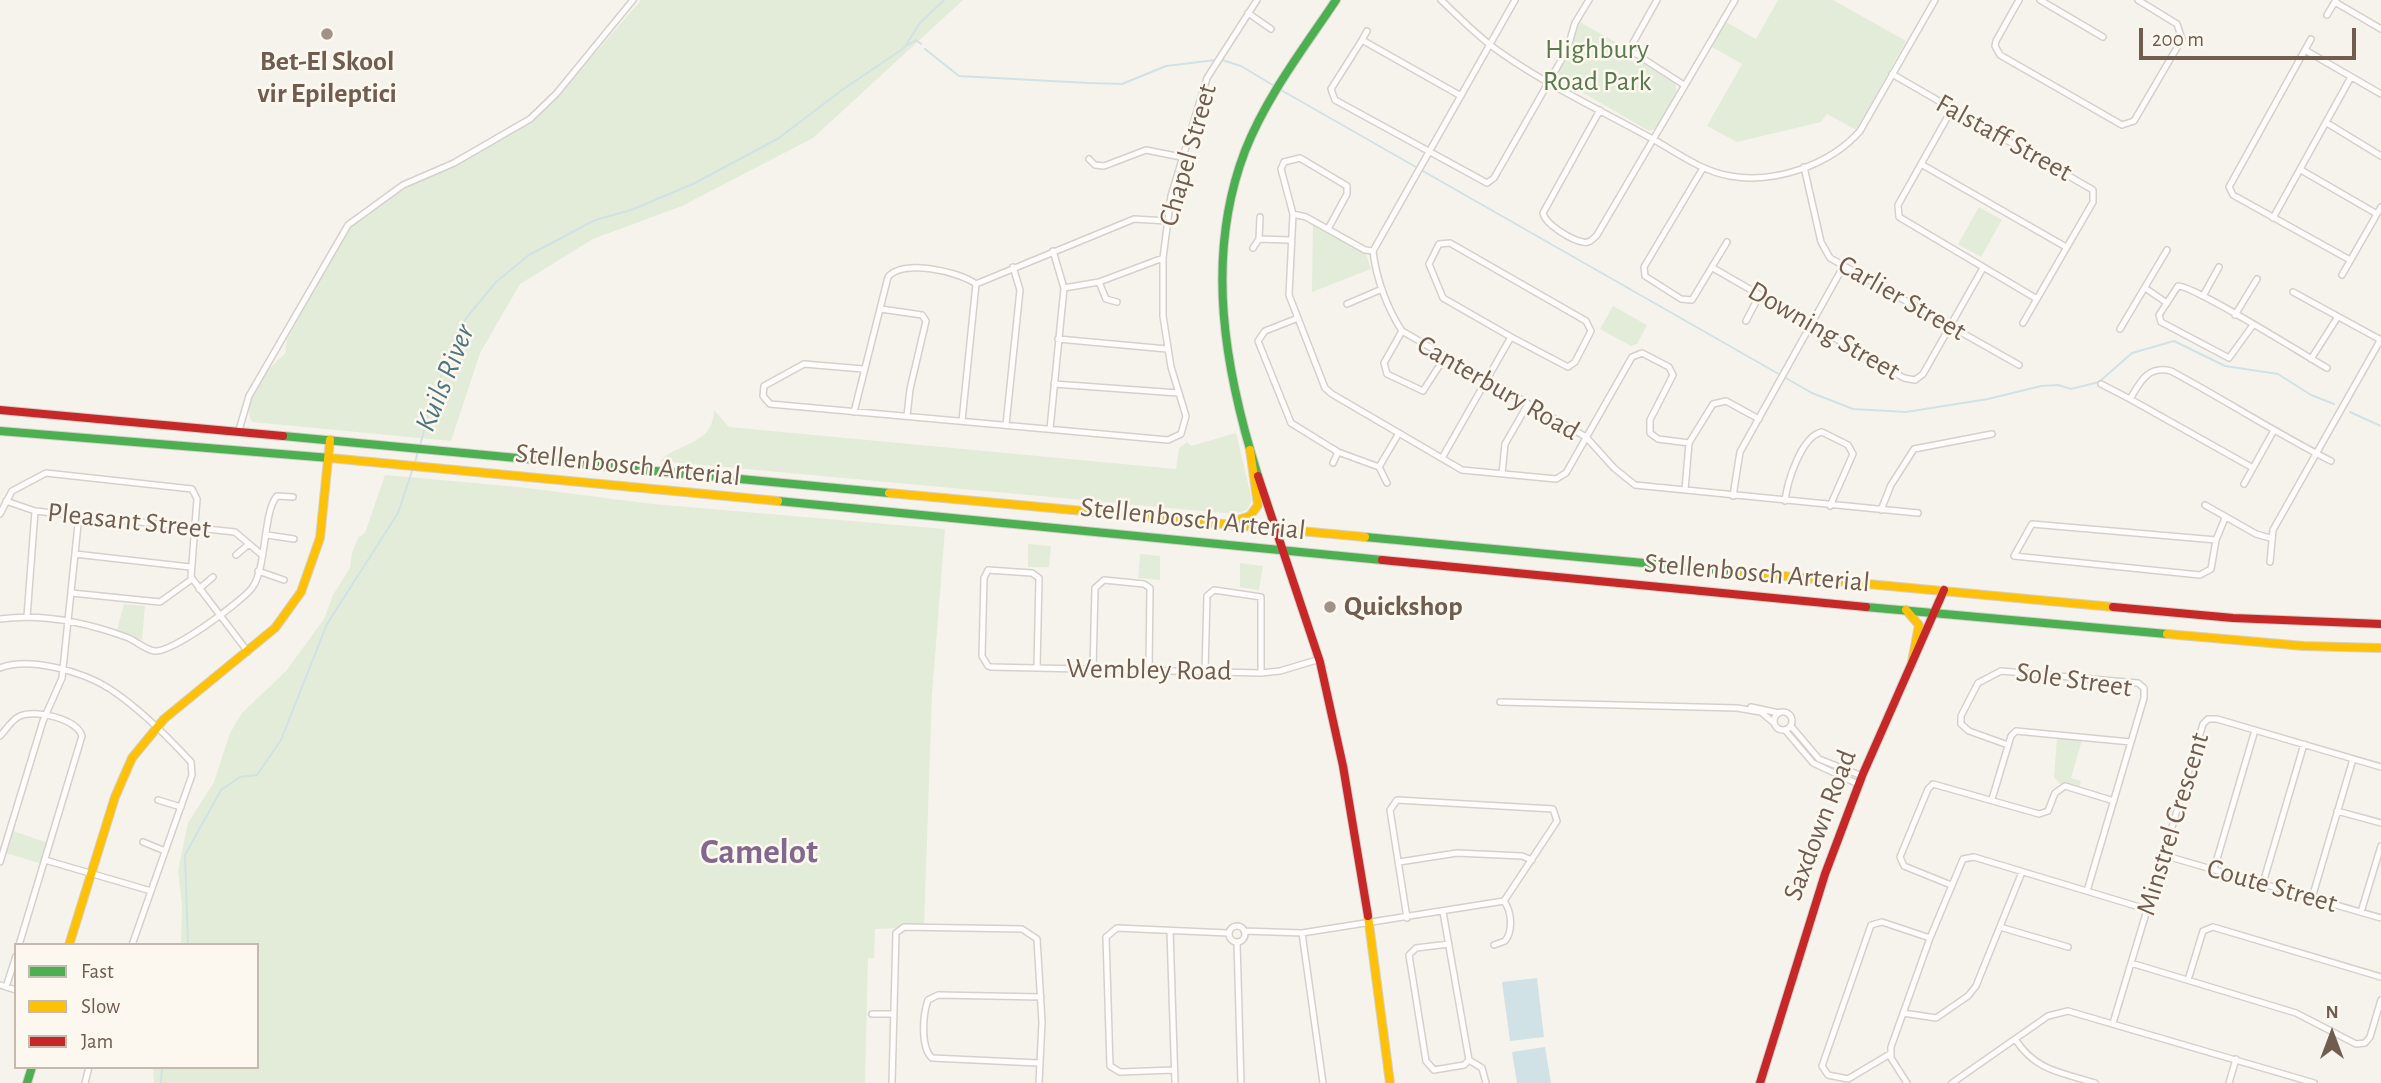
<!DOCTYPE html>
<html>
<head>
<meta charset="utf-8">
<style>
  body { margin:0 }
  #map { position:relative; width:2381px; height:1083px; overflow:hidden; background:#f6f3ed; font-family:"Alegreya Sans",sans-serif }
  canvas { display:block }
  .legend { position:absolute; left:14px; top:943px; width:245px; height:126px; box-sizing:border-box; background:#fdf8ef; border:2px solid #c5baaf; margin:0; padding:9px 12px; list-style:none; font-size:21px; color:#715d50 }
  .legend li { display:flex; align-items:center; gap:14px; height:35px }
  .legend b { width:35px; border:2px solid #c5baaf }
  .north { position:absolute; left:2297px; top:999px; width:70px; height:70px; -webkit-text-stroke:5px #fdf8ef; paint-order:stroke; rotate:0deg; font-size:19px; font-weight:700; line-height:28px; text-align:center; color:#715d50 }
  .north::after { content:''; display:block; margin:auto; width:24px; height:32px; background:#715d50; clip-path:polygon(50% 0,100% 100%,50% 72%,0 100%) }
  .scale { position:absolute; left:2139px; top:28px; width:217px; height:32px; box-sizing:border-box; border:4px solid #715d50; border-top:0; padding-left:9px; font-size:21px; line-height:24px; white-space:nowrap; color:#715d50; -webkit-text-stroke:5px #fdf8ef; paint-order:stroke }
</style>
</head>
<body>
<div id="map">
<canvas width="2381" height="1083"></canvas>
<ul class="legend">
<li><b style="height:9px;background:#4caf50"></b>Fast</li>
<li><b style="height:9px;background:#ffc107"></b>Slow</li>
<li><b style="height:9px;background:#c62828"></b>Jam</li>
</ul>
<div class="north">N</div>
<div class="scale">200 m</div>
</div>
<script>
const g = document.querySelector('canvas').getContext('2d');
g.lineJoin = 'round';
function fill(path, color) {
  g.fillStyle = color;
  g.fill(path, 'evenodd');
}
function trace(path, color, width, dash) {
  g.strokeStyle = color;
  g.lineWidth = width;
  g.lineCap = dash ? 'butt' : 'round';
  g.setLineDash(dash || []);
  g.stroke(path);
}
function drawText(font, color, halo, rows, align = 'center') {
  g.font = font + ' "Alegreya Sans",sans-serif';
  g.lineWidth = 5;
  g.setLineDash([]);
  g.textBaseline = 'middle';
  g.strokeStyle = halo;
  g.fillStyle = color;
  for (const [text, x, y, turn = 0] of rows) {
    g.save();
    g.translate(x, y);
    g.rotate((+turn || 0) * Math.PI / 180);
    g.textAlign = isNaN(turn) ? turn : align;
    if (halo) g.strokeText(text, 0, 0);
    g.fillText(text, 0, 0);
    g.restore();
  }
}
fill(new Path2D(`
  M641 0H963L813 138 682 206 593 239 520 284 480 353 451 441 252 422C240 401 269 366 285 354L287 339 350 227 410 184 530 120 559 95Z
  M1778 0H1833L1906 41 1856 130 1827 114 1821 122 1737 142 1707 126 1742 64 1712 47 1726 22 1756 39Z
  M1580 22 1628 49 1634 58 1675 83 1677 94 1657 128 1649 131 1556 77Z
  M1979 207 2002 220 1981 257 1958 244Z
  M1313 223 1366 254 1371 269 1312 292Z
  M1613 306 1647 325 1637 344 1631 346 1600 329Z
  M714 410 729 427 1176 469 1179 448 1187 442 1191 446 1236 433 1252 500 1247 510 1234 514 660 461C678 442 713 446 714 410Z
  M385 475 519 487 653 504 945 529 932 695 924 927 875 929 874 958H868L865 1083H154L153 1067H257V945H181L182 906 178 870 188 823 214 782 230 733 242 713 286 671 324 619 333 595 350 568 352 552 359 537 365 533Z
  M1028 544 1051 546 1049 567H1028Z
  M1140 554 1160 556V580L1138 578Z
  M1240 563 1263 566 1259 590 1240 587Z
  M124 604 145 606 142 640 117 630Z
  M2057 738 2082 740 2071 778 2081 781 2079 787 2060 784 2054 777Z
  M13 831 48 843 42 864 6 853Z`), '#e3ecd9');
fill(new Path2D(`
  M1537 978 1544 1037 1510 1041 1502 982Z
  M1545 1047 1551 1083H1517L1512 1052Z`), '#d0e2e5');
trace(new Path2D(`
  M908 45 916 40 921 44
  M925 49 959 76 1088 83 1122 84 1166 66 1216 60
  M1222 60 1241 66 1276 87
  M1281 90 1812 393 1853 409 1906 412 1988 399 2041 386 2058 385 2071 389 2099 382 2132 353 2174 341 2225 366 2278 374 2311 395 2334 404
  M2350 412 2381 426
  M420 446 432 400 454 342 467 317 496 282 529 255 595 220 631 210 693 184 779 138 842 90 904 48 920 23 944 0
  M415 463 418 451
  M188 945 185 855 221 790 240 777 257 775 281 740 327 624 398 513 413 468
  M161 1083 162 1067`), '#d0e2e5', 2);
const street = new Path2D(`
  M1441 0C1459 17 1476 35 1497 50 1543 83 1598 109 1649 137 1675 151 1700 171 1730 176 1775 184 1830 165 1860 131L1935 0
  M1515 0 1373 251C1376 278 1387 308 1402 331L1586 437 1614 468 1635 485 1918 513
  M1657 0 1633 43V52L1684 85
  M2019 0 1996 41 1995 46 2000 55 2122 125 2134 121 2182 39 2177 24 2138 0
  M2040 0 2103 37
  M2335 2 2381 29
  M1248 13 1271 29
  M2327 15 2336 0
  M2311 39 2229 187 2233 195 2350 260
  M1362 40 1367 31
  M2305 50 2381 94
  M1892 74 2093 190V202L2023 323
  M1461 96 1362 40 1331 89 1335 100 1487 183 1494 178 1567 50 1575 23 1589 0
  M1952 109 1898 205 1899 217 2037 299
  M1600 110 1543 213C1545 224 1571 240 1583 242 1589 244 1593 239 1597 235L1735 0
  M2327 123 2381 156
  M1089 159 1095 165 1104 166 1146 150 1181 157
  M1921 164 2066 247
  M1804 167 1821 242 1830 258 2019 365
  M1703 168 1644 267 1645 276 1681 299 1692 300 1727 242
  M2301 170 2377 214
  M1293 214 1281 169 1284 162 1300 158 1347 186V194L1328 229
  M2273 218 2351 77
  M1259 239 1289 240
  M1253 248 1259 239 1260 217
  M1373 251 1365 250 1306 217 1293 214 1289 295 1325 388 1332 394 1462 470 1556 479 1566 473 1632 357 1642 353 1669 367 1673 375 1650 420V433L1658 439 1689 443
  M1713 268 1904 378 1915 380 1923 374 1983 268
  M2342 275 2381 207
  M1099 282 1106 299 1117 302
  M1064 288 1099 282 1163 258
  M2145 288 2167 303
  M2293 292 2381 340
  M2203 296 2219 267
  M1347 304 1382 289
  M881 309 922 315 926 321 910 389 907 416
  M2235 315 2257 279
  M1298 318 1265 331 1258 341 1291 423 1338 452 1379 467 1399 433
  M1746 321 1759 296
  M2253 325 2229 358 2161 322 2159 315 2178 286C2195 286 2304 355 2327 368
  M2120 329 2167 250
  M1402 331 1384 363 1387 374 1423 391 1445 357
  M1058 339 1167 349
  M2311 359 2337 318
  M863 369 804 364 764 386 763 396 770 404 1168 440 1181 434 1186 416 1171 367 1163 316V258L1171 196 1207 78 1257 0
  M1054 384 1178 393
  M2101 384 2130 399
  M854 412 888 277C903 259 958 271 976 284
  M962 421 976 284 1134 219 1167 221
  M1006 425 1020 290 1013 267
  M1050 429 1064 288 1053 251
  M239 430 249 396 348 225 403 185 454 163 530 119 556 94 633 0
  M2273 432 2253 468 2130 399C2140 382 2148 365 2171 371 2225 400 2276 433 2331 461
  M1442 458 1511 337 1568 367 1575 362 1591 331 1586 321 1450 243 1439 244 1429 264 1443 298 1511 337
  M1333 463 1338 452
  M1379 467 1387 483
  M1502 474 1505 444 1528 404
  M2244 484 2253 468
  M1685 490 1689 443 1713 404 1726 401 1759 419
  M1733 496 1740 452 1843 267
  M6 501 35 511 235 532 262 555
  M1785 501C1787 483 1801 436 1822 432L1848 445 1853 454 1830 506
  M2205 505 2256 534 2270 538
  M1881 510 1891 485 1914 449 1992 434
  M0 514 12 491 46 473 192 489 197 499 191 577 248 652
  M267 535 294 539
  M2216 540 2032 524 2014 556 2200 575 2211 569 2216 540 2225 518
  M75 554 190 567
  M236 555 249 544
  M2270 562 2273 530 2381 339
  M258 571 284 580
  M199 589 213 577
  M71 593 160 602 192 579
  M27 617 35 511
  M0 619C43 613 85 622 126 637 135 640 144 649 154 651 172 653 240 603 252 588 267 568 263 511 277 496L293 497
  M0 668C29 656 84 672 110 689 139 708 168 737 191 762L192 775 132 945
  M1037 668 1039 578 1032 573 988 570 984 578 982 656 988 666 991 667 1261 673 1280 671 1320 659
  M1093 669 1095 588 1104 580 1144 584 1150 588 1149 670
  M1205 672 1207 596 1214 590 1261 597V673
  M1500 702 1737 708 1761 712 1774 723
  M1751 707 1779 713
  M1774 721a9 9 0 1 1 18 0a9 9 0 1 1-18 0Z
  M1791 726 1819 759 1862 776
  M1785 730 1813 763 1858 784
  M0 736C6 730 12 719 20 716 36 709 77 719 82 736L19 945
  M2008 745 1969 731 1961 724V716L1978 683 2001 671 2138 683 2144 688V698L2087 891
  M1992 799 2011 736 2016 731 2131 742
  M158 800 181 807
  M2337 811 2381 823
  M143 842 165 851
  M2163 855 2381 918
  M45 860 151 891
  M0 862 43 721 62 678 79 515
  M1399 862 1457 853 1522 856 1532 860
  M2214 869 2255 730
  M2263 883 2304 744
  M1951 885 1904 866 1900 857 1928 789 1933 784 2039 814 2048 811 2055 793 2065 786 2114 801
  M2312 898 2353 759
  M1443 912 1469 1060 1464 1065 1434 1070 1426 1061 1409 955 1416 948 1449 944
  M2361 912 2381 846
  M1407 918 1390 810 1397 800 1553 809 1557 821 1504 901
  M1229 934a8 8 0 1 1 16 0a8 8 0 1 1-16 0Z
  M2000 927 2068 947
  M1170 931 1175 1083
  M1244 931 1302 933 1504 901
  M1302 933 1323 1083
  M1237 942 1241 1083
  M1494 945 1505 941C1513 931 1512 912 1504 901
  M2131 963 2296 1013 2356 1044 2365 1043 2370 1037 2381 1000
  M2188 980 2203 931 2213 927 2381 977
  M0 985 16 990
  M6 987 16 956
  M1903 1013 1936 1018 1968 996 1976 986 2022 872
  M872 1014H893
  M2113 1023 2203 724 2208 719H2217L2381 767
  M2015 1039C2036 1071 2060 1072 2095 1083
  M1890 1054 1848 1079 1828 1075 1822 1066 1871 925 1882 922 1930 938
  M1469 1060 1482 1068 1486 1083
  M1038 1063 932 1058C920 1047 923 1014 928 1000L938 995 1041 997
  M1174 1070 1120 1072 1110 1066 1106 937 1117 928 1228 933
  M85 1083 89 1067
  M892 1083 896 933 904 927 1022 929 1037 939 1042 1022 1039 1083
  M1907 1083 1891 1058V1047L1930 938 1963 859 1974 857 2146 909
  M1952 1083 2048 1016 2068 1011 2314 1083
  M2229 1083 2236 1059`);
const fast = new Path2D(`
  M0 431 330 458
  M283 436 889 493
  M1258 476C1225 371 1204 258 1245 151 1266 97 1304 48 1336 0
  M778 501 1382 560
  M1365 537 1740 572
  M1866 607 2167 634
  M27 1083 32 1067`);
const slow = new Path2D(`
  M330 458 778 501
  M889 493 1365 537
  M1235 521 1250 516 1258 505 1250 450
  M1740 572 2113 607
  M1906 610 1919 625 1912 662
  M2167 634 2304 646 2381 648
  M1368 916 1390 1083
  M69 945 115 797 132 758 164 719 275 628 301 592 320 538 330 440`);
const jam = new Path2D(`
  M0 410 283 436
  M1258 476 1320 662 1343 766 1368 916
  M1382 560 1866 607
  M2113 607 2233 618 2381 624
  M1760 1083 1825 874 1862 776 1944 590`);
trace(street, '#d5d0cb', 8);
trace(fast, '#d5d0cb', 10);
trace(slow, '#d5d0cb', 10);
trace(jam, '#d5d0cb', 10);
trace(street, '#fefdfc', 5);
trace(fast, '#4caf50', 8);
trace(slow, '#ffc107', 8);
trace(jam, '#c62828', 8);
for (const [x, y, r, color] of [
  [327,34,7,"#a09287"],
  [1330,607,7,"#a09287"]
]) {
  const dot = new Path2D();
  dot.arc(x, y, r, 0, 2 * Math.PI);
  g.fillStyle = color;
  g.fill(dot);
  trace(dot, '#fdf8ef', 2.5);
}
drawText('28px', '#587a4d', '#fdf8ef', [
  ["Highbury",1597,50],
  ["Road Park",1597,82]
]);
drawText('bold 28px', '#715d50', '#fdf8ef', [
  ["Bet-El Skool",327,62],
  ["vir Epileptici",327,94],
  ["Quickshop",1344,607,"left"]
]);
drawText('28px', '#715d50', '#fdf8ef', [
  ["Falstaff Street",2004,138,29],
  ["Chapel Street",1188,155,-74],
  ["Carlier Street",1902,298,30],
  ["Downing Street",1824,331,30],
  ["Canterbury Road",1498,388,30],
  ["Stellenbosch Arterial",628,465,6],
  ["Stellenbosch Arterial",1193,519,6],
  ["Pleasant Street",129,521,6],
  ["Stellenbosch Arterial",1757,573,5],
  ["Wembley Road",1149,670,1],
  ["Sole Street",2074,680,8],
  ["Minstrel Crescent",2173,824,-73],
  ["Saxdown Road",1820,825,-69],
  ["Coute Street",2272,886,16]
]);
drawText('italic 30px', '#4c7681', '#fdf8ef', [
  ["Kuils River",445,378,-68]
]);
drawText('bold 35px', '#82688c', '#fdf8ef', [
  ["Camelot",759,852]
]);
</script>
</body>
</html>
